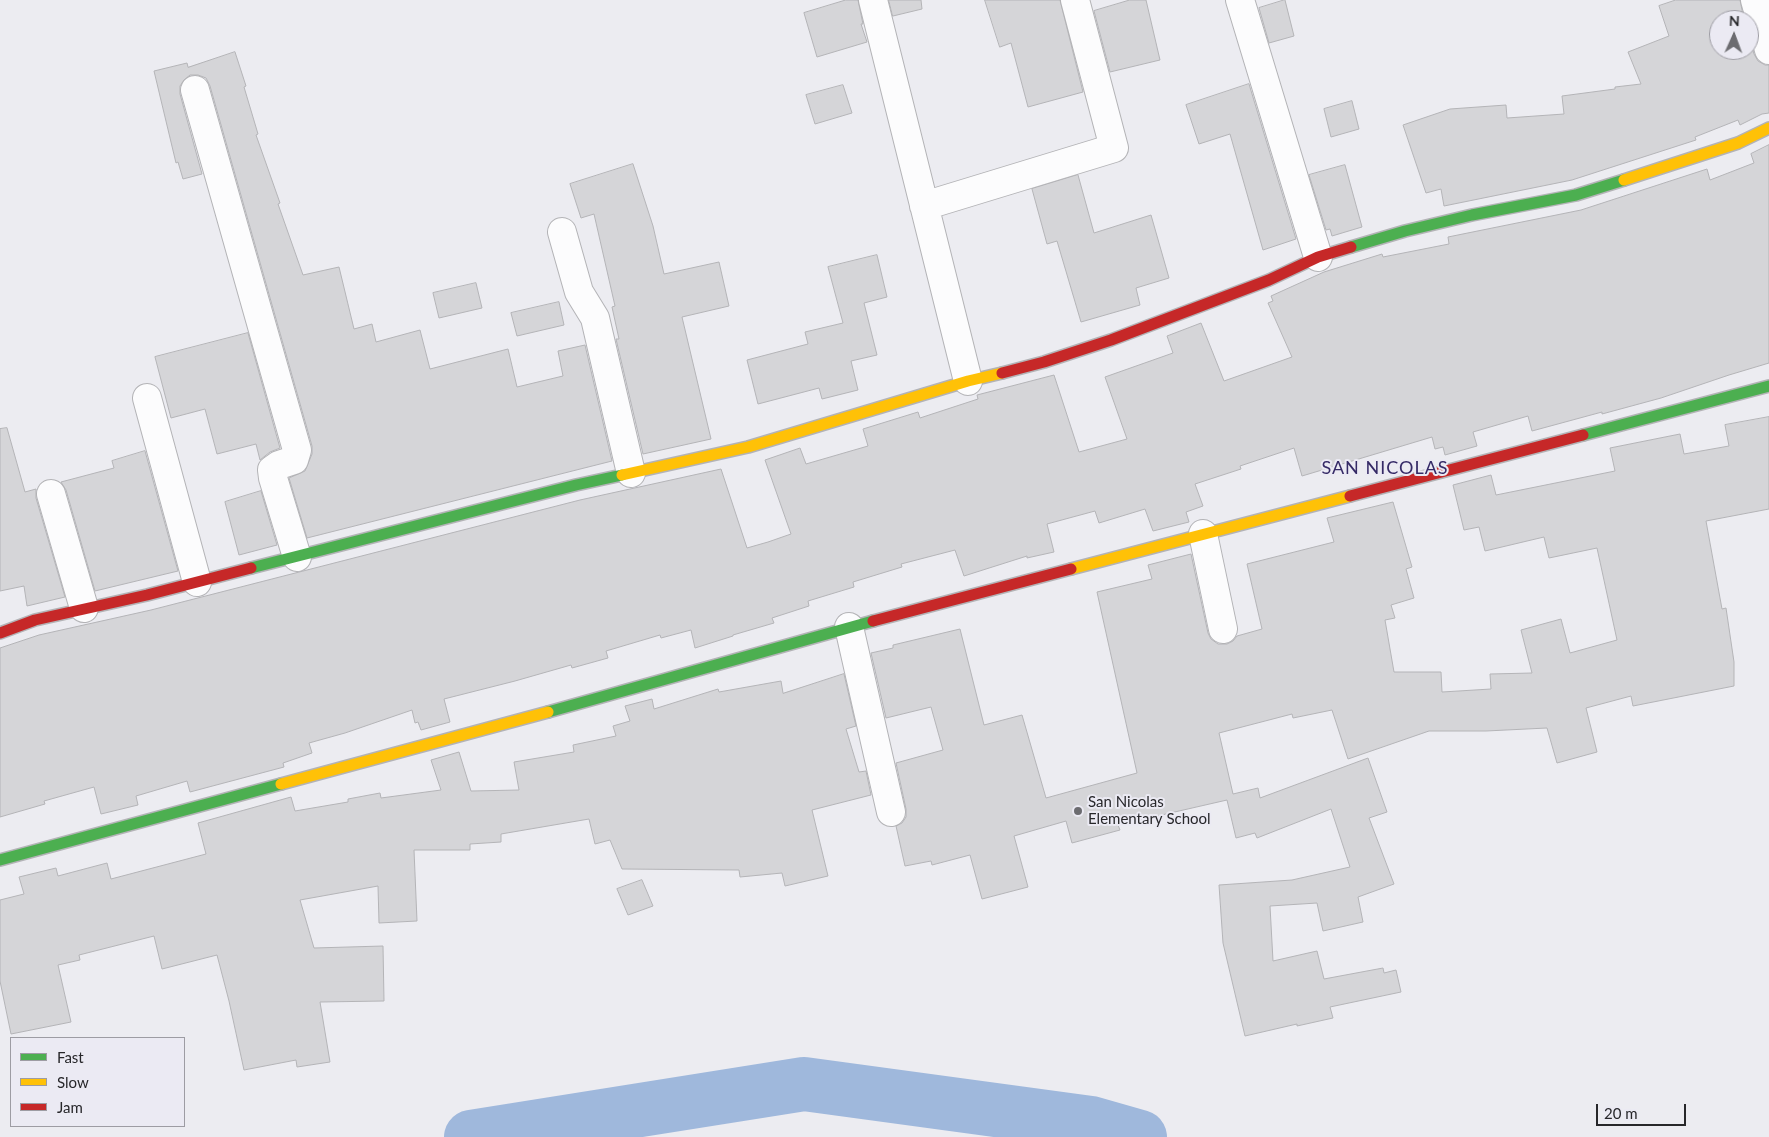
<!DOCTYPE html>
<html>
<head>
<meta charset="utf-8">
<style>
  body { margin:0 }
  #map { position:relative; width:1769px; height:1137px; overflow:hidden; background:#ececf1; font-family:Lato,sans-serif }
  canvas { display:block }
  .legend { position:absolute; left:10px; top:1037px; width:175px; height:90px; box-sizing:border-box; background:#ebeaf3; border:1px solid #9d9ca3; margin:0; padding:6px 9px; list-style:none; font-size:15px; color:#27272a }
  .legend li { display:flex; align-items:center; gap:10px; height:25px }
  .legend b { width:25px; border:1px solid #9d9ca3 }
  .north { position:absolute; left:1709px; top:10px; width:50px; height:50px; box-sizing:border-box; background:#ebeaf3; border:1px solid #9d9ca3; border-radius:50%; rotate:2deg; font-size:14px; font-weight:700; line-height:20px; text-align:center; color:#27272a }
  .north::after { content:''; display:block; margin:auto; width:18px; height:22px; background:#6c6c70; clip-path:polygon(50% 0,100% 100%,50% 72%,0 100%) }
  .scale { position:absolute; left:1596px; top:1104px; width:90px; height:22px; box-sizing:border-box; border:2px solid #27272a; border-top:0; padding-left:6px; font-size:15px; line-height:18px; white-space:nowrap; color:#27272a; -webkit-text-stroke:4px #ebeaf3; paint-order:stroke }
</style>
</head>
<body>
<div id="map">
<canvas width="1769" height="1137"></canvas>
<ul class="legend">
<li><b style="height:6px;background:#4caf50"></b>Fast</li>
<li><b style="height:6px;background:#ffc107"></b>Slow</li>
<li><b style="height:6px;background:#c62828"></b>Jam</li>
</ul>
<div class="north">N</div>
<div class="scale">20 m</div>
</div>
<script>
const g = document.querySelector('canvas').getContext('2d');
g.lineJoin = 'round';
function trace(path, color, width, dash) {
  g.strokeStyle = color;
  g.lineWidth = width;
  g.lineCap = dash ? 'butt' : 'round';
  g.setLineDash(dash || []);
  g.stroke(path);
}
function fill(path, color) {
  g.fillStyle = color;
  g.fill(path, 'evenodd');
}
function drawText(font, color, halo, rows, align = 'center') {
  g.font = font + ' Lato,sans-serif';
  g.lineWidth = 4;
  g.setLineDash([]);
  g.textBaseline = 'middle';
  g.strokeStyle = halo;
  g.fillStyle = color;
  for (const [text, x, y, turn = 0] of rows) {
    g.save();
    g.translate(x, y);
    g.rotate((+turn || 0) * Math.PI / 180);
    g.textAlign = isNaN(turn) ? turn : align;
    if (halo) g.strokeText(text, 0, 0);
    g.fillText(text, 0, 0);
    g.restore();
  }
}
trace(new Path2D(`
  M471 1137 804 1084 1091 1123 1140 1137`), '#9fb8dc', 54);
const building = new Path2D(`
  M846 0H858L863 24H861L867 42 817 57 804 13Z
  M889 0H921L922 9 893 16Z
  M985 0H1060L1083 92 1028 107 1011 43 1000 47Z
  M1130 0H1146L1160 60 1110 72 1094 11Z
  M1285 0 1294 36 1269 43 1259 8Z
  M1676 0H1740L1744 20H1719V50H1749V37L1754 54 1758 61 1765 65H1769V113L1762 114 1740 125 1738 120 1695 137 1696 140 1572 180 1444 206 1441 189 1426 193 1403 125 1450 109 1506 105 1507 118 1564 114 1562 96 1615 89V87L1641 84 1628 52 1669 36 1659 6Z
  M235 52 246 86 244 87 258 134 256 135 280 203 278 204 303 275 339 267 354 329 372 324 376 342 420 330 430 369 508 349 517 387 563 376 558 351 585 345 612 461 307 538 289 478 305 471 312 454V446L210 86 206 78 198 75H190L184 80 180 86V94L202 174 183 179 178 162 176 163 154 71 187 63 188 67Z
  M1249 84 1296 239 1263 250 1230 134 1199 144 1186 105Z
  M843 85 852 113 815 124 806 95Z
  M1352 101 1359 129 1331 137 1324 109Z
  M1769 145V363L1729 375 1661 398 1602 414V412L1532 431 1528 416 1473 432 1477 446 1445 455 1443 447 1435 449 1432 437 1302 476 1294 448 1240 466 1241 469 1195 484 1203 506 1186 512 1189 522 1153 531 1145 509 1099 523 1095 511 1047 524 1054 552 1027 558V556L964 576 955 550 901 564 902 567 853 582 854 587 808 601 809 606 772 618 774 623 733 635V636L695 648 691 630 661 638 660 635 606 651 608 658 572 668 571 665 515 681 444 699 450 722 421 730 418 722 415 723 412 710 345 733 309 743 312 753 283 763 284 767 190 792 187 781 136 796 138 805 101 814 94 787 44 801 45 804 0 817V648L39 635 151 610 580 500 721 469 747 548 768 542 791 534 765 460 800 448 806 464 868 446 863 429 918 412 920 418 978 399 977 395 1054 375 1079 452 1127 439 1105 377 1173 353 1167 336 1201 323 1224 381 1292 357 1268 303 1273 301 1271 296 1324 272 1382 254 1383 257 1449 244 1448 237 1581 210 1707 169 1710 180 1754 163 1751 154Z
  M633 164 653 226 664 274 719 262 729 306 682 317 711 439 643 454 616 339H619L612 307 615 306 594 214 581 218 570 184Z
  M1345 165 1362 227 1332 236 1330 229 1326 230 1309 175Z
  M1078 175 1094 233 1151 215 1169 278 1136 288 1140 305 1081 322 1057 241 1047 244 1032 189Z
  M877 255 887 297 864 303 877 355 851 361 858 390 822 399 819 388 758 404 747 360 808 344 805 332 843 323 828 267Z
  M476 283 482 308 439 318 433 293Z
  M559 302 564 325 517 336 511 313Z
  M248 333 280 448 270 452 260 460 256 444 217 454 205 409 171 418 155 357Z
  M1769 417V509L1706 521 1722 609 1726 608 1734 662V686L1633 706 1631 696 1586 708 1597 752 1557 763 1547 728 1486 731H1429L1348 759 1332 710 1293 718 1292 714 1219 733 1233 794 1258 788 1260 798 1368 758 1387 812 1369 818 1394 884 1358 897 1363 922 1323 931 1317 903 1270 906 1273 961 1317 951 1324 979 1383 968 1384 973 1396 970 1401 992 1330 1007 1333 1018 1297 1026V1024L1245 1036 1223 943 1219 885 1292 880 1350 867 1331 809 1257 838 1255 833 1236 838 1227 800 1118 825 1120 830 1072 843 1066 821 1014 836 1028 887 982 899 970 855 932 865 931 861 905 866 896 826 902 823 906 817V809L896 763 943 750 931 707 886 718 871 653 893 648V645L960 629 984 725 1022 715 1046 798 1137 773 1097 592 1152 579 1148 565 1191 554 1208 633 1211 639 1218 644H1227L1233 641 1237 636 1262 629 1247 564 1334 542 1327 518 1393 502 1412 567 1406 569 1414 598 1391 605 1395 618 1385 620 1394 672H1441L1442 692 1491 689 1490 674 1532 673 1521 630 1561 619 1570 653 1617 640 1597 548 1549 558 1544 537 1485 551 1479 527 1464 530 1453 485 1491 475 1496 495 1615 471 1610 448 1680 434 1684 454 1729 446 1725 425Z
  M7 428 25 492 36 489V498L65 597 27 606 24 586 0 591V429Z
  M145 451 178 571 95 591 66 490 61 482 114 468 112 461Z
  M261 491 277 545 239 555 225 502Z
  M844 674 856 726 846 729 859 772 866 771 871 795 812 810 828 876 785 886 782 873 740 877 739 870 622 869 610 840 595 844 589 819 501 834V842L470 844V850H414L417 921 379 923 378 886 300 900 314 948 383 946 384 1001 320 1002 330 1062 297 1067 296 1060 244 1070 229 1001 217 955 162 969 154 936 79 955 80 960 58 965 71 1022 11 1034 0 981V900L24 894 19 877 56 868 58 876 107 863 111 879 206 854 198 823 291 797 295 811 348 802V799L380 793 381 798 441 790 431 760 459 752 471 791 519 790 514 762 574 752 573 745 616 736 613 726 630 721 625 706 652 699 654 709 718 689 719 692 781 681 783 693Z
  M642 880 653 906 628 915 617 889Z`);
fill(building, '#d5d5d8');
trace(building, '#b4b4b7', 1);
const street = new Path2D(`
  M873 0 968 381
  M1240 0 1318 257
  M1755 0 1769 50
  M195 90 297 450 294 460 279 465 272 470 273 478 297 557
  M924 206 1114 148 1075 0
  M562 232 579 292 595 318 631 473
  M147 398 197 582
  M51 494 84 608
  M1203 534 1223 629
  M849 627 891 812`);
const fast = new Path2D(`
  M1351 247 1405 231 1472 215 1576 195 1624 180
  M1583 435 1769 386
  M251 568 576 485 622 475
  M548 712 873 621
  M0 860 281 784`);
const slow = new Path2D(`
  M1624 180 1738 143 1769 128
  M622 475 748 447 968 381 1002 373
  M1071 569 1350 496
  M281 784 548 712`);
const jam = new Path2D(`
  M1002 373 1044 362 1111 340 1269 280 1318 257 1351 247
  M1350 496 1583 435
  M873 621 1071 569
  M0 633 35 620 147 595 251 568`);
trace(street, '#b3b3b6', 30);
trace(fast, '#b3b3b6', 14);
trace(slow, '#b3b3b6', 14);
trace(jam, '#b3b3b6', 14);
trace(street, '#fcfcfd', 28);
trace(fast, '#4caf50', 11);
trace(slow, '#ffc107', 11);
trace(jam, '#c62828', 11);
for (const [x, y, r, color] of [
  [1078,811,5,"#6c6c70"]
]) {
  const dot = new Path2D();
  dot.arc(x, y, r, 0, 2 * Math.PI);
  g.fillStyle = color;
  g.fill(dot);
  trace(dot, '#ebeaf3', 2);
}
drawText('15px', '#27272a', '#ebeaf3', [
  ["San Nicolas",1088,802],
  ["Elementary School",1088,819]
], 'left');
g.letterSpacing = '1px';
drawText('18px', '#352a66', '#ebeaf3', [
  ["SAN NICOLAS",1385,468]
]);
g.letterSpacing = '0px';
</script>
</body>
</html>
